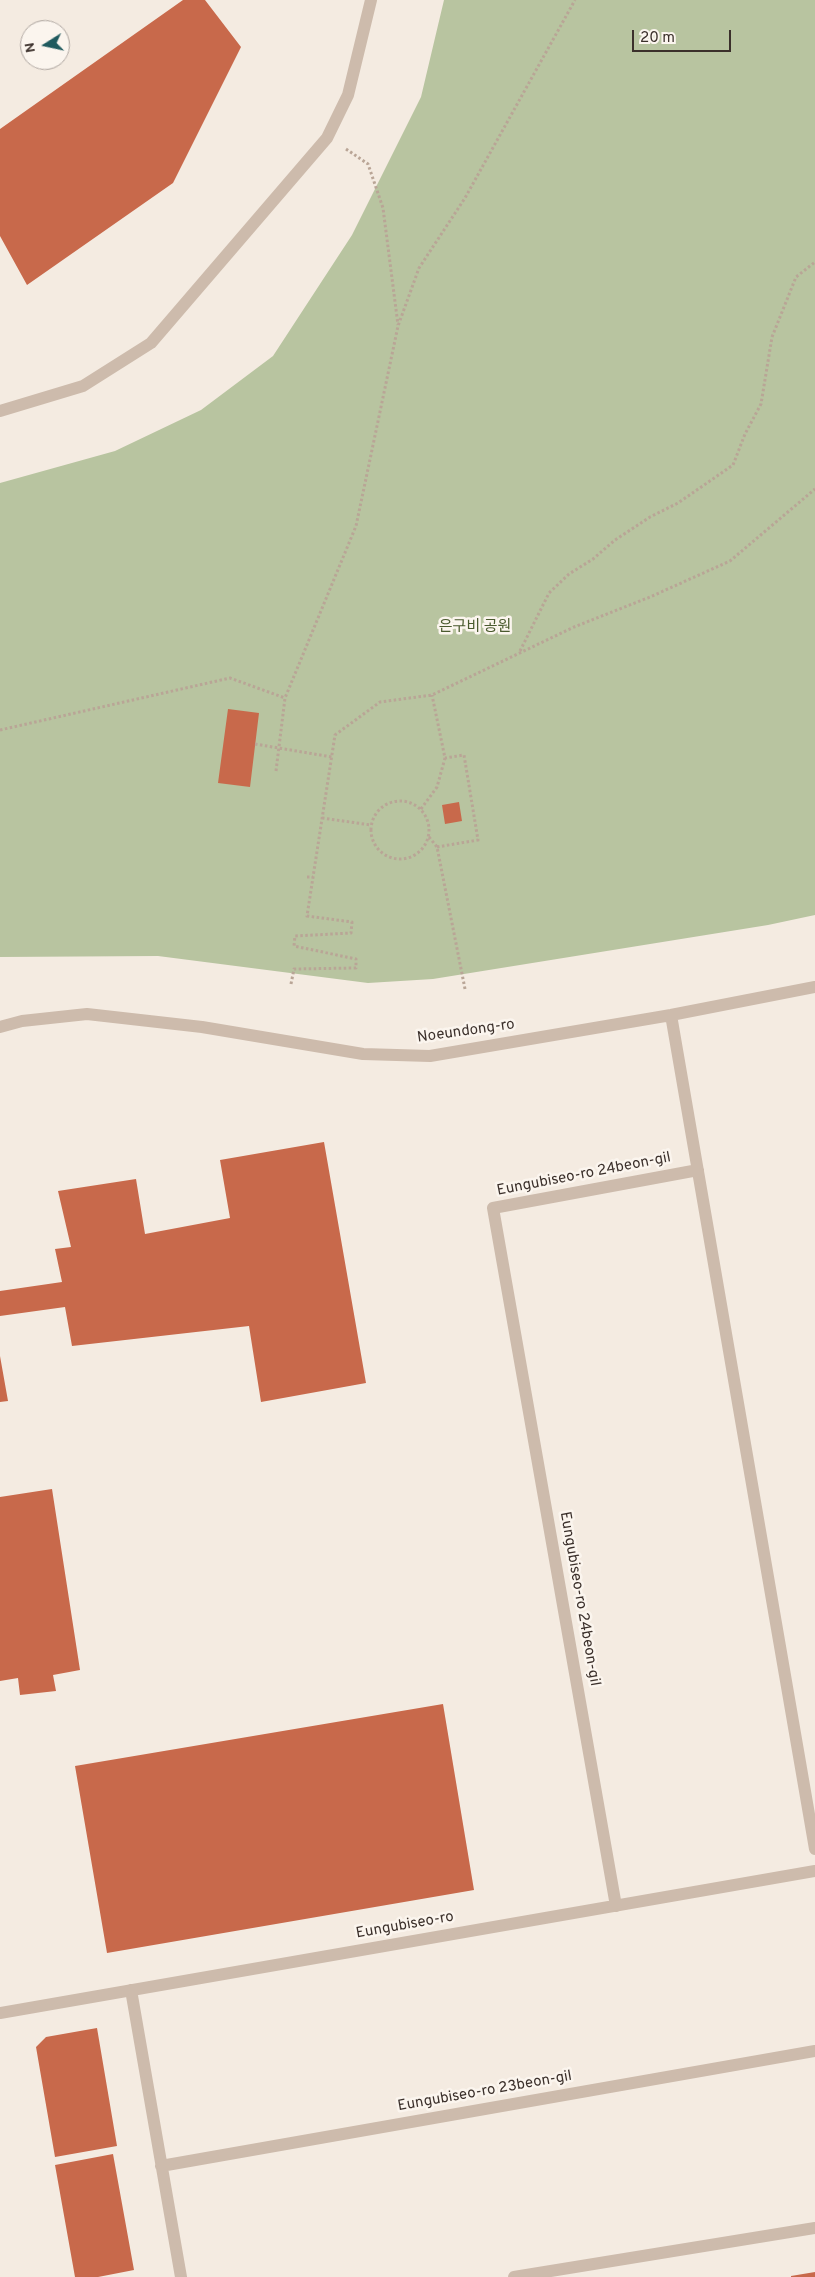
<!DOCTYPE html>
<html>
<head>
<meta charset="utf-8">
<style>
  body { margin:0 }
  #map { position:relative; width:815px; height:2277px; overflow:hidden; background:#f4ebe1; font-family:Overpass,sans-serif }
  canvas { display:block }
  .north { position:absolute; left:20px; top:20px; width:50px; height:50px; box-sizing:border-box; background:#fbf5ee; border:1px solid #aea6a0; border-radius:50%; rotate:260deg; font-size:14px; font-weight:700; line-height:20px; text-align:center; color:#3b302b }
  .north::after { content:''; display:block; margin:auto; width:18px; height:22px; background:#1f5a5e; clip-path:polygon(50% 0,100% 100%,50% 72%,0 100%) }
  .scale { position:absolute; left:632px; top:30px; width:99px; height:22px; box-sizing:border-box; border:2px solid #3b302b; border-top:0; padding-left:6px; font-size:15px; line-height:18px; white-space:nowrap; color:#3b302b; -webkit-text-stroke:4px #fbf5ee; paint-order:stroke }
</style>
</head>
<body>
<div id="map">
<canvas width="815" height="2277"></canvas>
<div class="north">N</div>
<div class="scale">20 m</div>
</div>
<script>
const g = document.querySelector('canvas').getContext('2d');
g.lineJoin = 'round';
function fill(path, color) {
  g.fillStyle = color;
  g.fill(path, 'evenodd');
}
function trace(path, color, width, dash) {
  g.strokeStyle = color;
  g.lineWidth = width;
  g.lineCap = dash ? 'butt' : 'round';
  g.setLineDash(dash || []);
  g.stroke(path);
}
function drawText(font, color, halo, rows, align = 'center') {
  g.font = font + ' Overpass,"Noto Sans KR",sans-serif';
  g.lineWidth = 5;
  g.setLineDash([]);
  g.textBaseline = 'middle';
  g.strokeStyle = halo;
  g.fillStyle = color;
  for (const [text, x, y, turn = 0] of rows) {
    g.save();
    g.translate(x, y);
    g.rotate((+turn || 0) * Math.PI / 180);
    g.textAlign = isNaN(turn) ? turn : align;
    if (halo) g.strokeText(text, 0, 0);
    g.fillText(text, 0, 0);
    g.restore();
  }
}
fill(new Path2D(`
  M444 0H815V915L768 925 433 979 368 983 158 956 0 957V483L115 451 201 410 273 356 352 235 421 97Z`), '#b8c4a0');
fill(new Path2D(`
  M183 0H205L241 47 173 183 27 285 0 236V129Z
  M228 709 259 713 250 787 218 783Z
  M459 802 462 821 445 824 442 805Z
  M324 1142 366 1383 261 1402 249 1326 72 1346 65 1307 0 1316V1291L62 1282 55 1249 71 1247 58 1191 136 1179 145 1234 230 1218 220 1160Z
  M0 1356 8 1401 0 1402Z
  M52 1489 80 1670 53 1675 56 1691 20 1695 18 1678 0 1681V1497Z
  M443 1704 474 1890 107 1953 75 1766Z
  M97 2028 117 2146 55 2157 36 2047 46 2037Z
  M113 2154 134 2270 98 2277H75L55 2165Z
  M815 2272V2277H791V2276Z`), '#c8694b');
trace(new Path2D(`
  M346 149 368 164 383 208 398 325
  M520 651 549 593 569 574 593 559 615 540 650 517 678 503 733 465 745 434 761 404 772 337 796 277 815 262
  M0 730 230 678 285 698
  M255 744 332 757
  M276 771 285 698 356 526 398 326 419 268 465 198 575 0
  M371 830a29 29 0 1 1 58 0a29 29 0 1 1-58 0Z
  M421 809 437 787 445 758 432 695
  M322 818 371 825
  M429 837 437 847 465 989
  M437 847 478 840 464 755 445 758
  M307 877H313
  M291 984 294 969 356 968V959L294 946 295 936 351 933 352 922 307 916 335 735 380 702 432 695 574 627 650 597 730 561 815 489`), '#b9a596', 3, [2.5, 2.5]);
trace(new Path2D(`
  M0 411 83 386 151 343 327 138 348 95 371 0`), '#cdbbac', 12);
trace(new Path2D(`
  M671 1015 815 1849
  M0 1027 22 1021 87 1014 202 1027 363 1054 430 1056 671 1015 815 987
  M616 1906 493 1208 698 1170
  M131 1990 181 2277
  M0 2013 815 1871
  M161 2166 815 2051
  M514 2277 815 2228`), '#cdbbac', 12);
drawText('15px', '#4a5a2e', '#fbf5ee', [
  ["은구비 공원",475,628]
]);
drawText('15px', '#3b302b', '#fbf5ee', [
  ["Noeundong-ro",466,1032,-8],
  ["Eungubiseo-ro 24beon-gil",584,1175,-11],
  ["Eungubiseo-ro 24beon-gil",579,1599,80],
  ["Eungubiseo-ro",405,1926,-10],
  ["Eungubiseo-ro 23beon-gil",485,2092,-10]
]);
</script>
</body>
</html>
